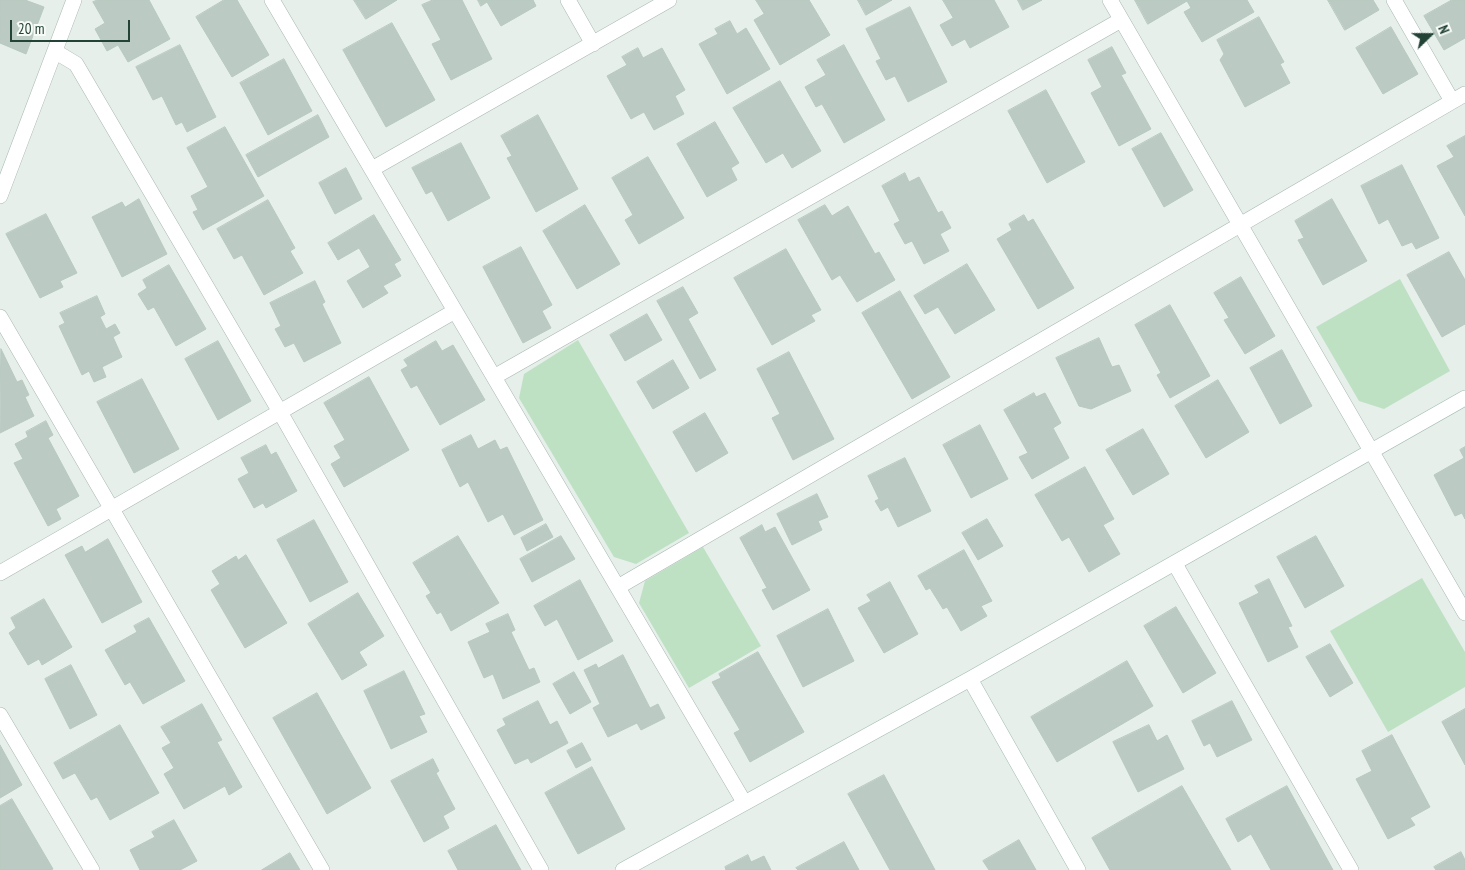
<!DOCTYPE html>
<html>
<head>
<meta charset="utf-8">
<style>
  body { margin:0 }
  #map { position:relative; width:1465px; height:870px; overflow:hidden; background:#e6efea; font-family:"PT Sans Narrow",sans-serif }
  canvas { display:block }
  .north { position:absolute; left:1405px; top:10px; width:50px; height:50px; -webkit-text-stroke:4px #f7fbf8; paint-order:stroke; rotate:68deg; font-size:14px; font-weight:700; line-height:20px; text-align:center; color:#234337 }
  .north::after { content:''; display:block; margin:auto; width:18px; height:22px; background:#234337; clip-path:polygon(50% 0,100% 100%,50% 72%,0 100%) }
  .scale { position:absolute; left:10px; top:20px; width:120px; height:22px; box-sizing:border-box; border:2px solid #234337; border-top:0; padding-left:6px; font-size:15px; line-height:18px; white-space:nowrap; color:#234337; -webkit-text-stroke:4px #f7fbf8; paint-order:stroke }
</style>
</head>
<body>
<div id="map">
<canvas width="1465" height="870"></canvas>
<div class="north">N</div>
<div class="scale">20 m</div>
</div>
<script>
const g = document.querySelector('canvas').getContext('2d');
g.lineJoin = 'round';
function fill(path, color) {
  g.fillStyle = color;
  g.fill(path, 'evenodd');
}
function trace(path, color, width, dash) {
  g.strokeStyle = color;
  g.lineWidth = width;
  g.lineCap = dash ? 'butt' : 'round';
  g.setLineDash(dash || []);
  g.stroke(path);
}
fill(new Path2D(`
  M1400 279 1450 371 1384 409 1359 401 1316 327Z
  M578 340 689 533 636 564 614 557 519 398 524 374Z
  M703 547 761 646 689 688 639 603 645 581Z
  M1422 578 1465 652V687L1388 732 1330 631Z`), '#bee1c4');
const building = new Path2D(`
  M0 0H25L44 7 26 54 0 43Z
  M98 0H149L170 39 128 62 118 45 107 51 95 29 105 23 93 2Z
  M224 0H237L269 55 232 77 196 17Z
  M354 0H397L366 19Z
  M433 0H462L492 59 451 80 432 44 441 40 422 5Z
  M478 0H533L536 6 501 26 487 2 481 6Z
  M756 0H809L830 35 780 65 754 20 764 14Z
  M858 0H892L866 15Z
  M943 0H994L1009 27 970 48 965 39 952 46 940 25 953 18Z
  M1018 0H1042L1023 10Z
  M1135 0H1247L1254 12 1202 42 1184 12 1191 8 1187 1 1148 24Z
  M1328 0H1373L1379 10 1345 30Z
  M1452 0H1465V38L1444 50 1424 16Z
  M910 7 947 82 908 102 895 76 886 80 876 61 881 59 866 29Z
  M1259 17 1284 62 1280 64 1290 83 1245 107 1220 60 1224 54 1217 40Z
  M730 21 737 34 746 28 770 69 727 94 699 44 718 34 715 29Z
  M392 23 435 100 386 127 343 50Z
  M1391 27 1418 74 1383 94 1356 48Z
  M180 45 216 117 187 132 182 122 176 125 162 96 153 100 136 67Z
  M844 45 885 120 844 143 822 104 816 107 805 87 826 75 817 60Z
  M1112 47 1126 73 1121 75 1151 129 1119 146 1091 93 1102 87 1088 60Z
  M638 48 643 58 662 48 685 90 675 96 684 114 654 130 644 112 631 119 607 76 627 65 622 57Z
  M284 59 312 111 268 135 240 83Z
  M780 81 821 151 792 168 783 153 766 163 733 108Z
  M1046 90 1085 162 1047 183 1008 111Z
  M318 115 329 137 258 177 246 155Z
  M538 115 578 189 536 212 507 158 512 156 501 136Z
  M715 122 739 163 731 168 737 180 707 197 677 144Z
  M225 127 264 196 203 230 193 212 198 210 191 196 208 187 187 148Z
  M1161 133 1193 190 1164 207 1132 149Z
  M1465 136V216L1437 166 1454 157 1447 146Z
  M461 143 490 198 448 221 432 191 426 194 412 168Z
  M648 157 684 218 639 244 625 220 633 215 612 178Z
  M1402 165 1439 238 1416 249 1412 242 1402 246 1388 219 1379 224 1361 186Z
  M346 168 362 199 335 214 319 183Z
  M905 173 909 182 919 177 938 213 942 211 951 228 940 234 949 251 924 264 912 241 905 244 894 224 900 221 882 186Z
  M139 199 167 254 122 277 92 217 122 202 125 207Z
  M1332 199 1367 261 1323 285 1298 240 1304 238 1295 221Z
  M268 200 295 248 290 251 303 273 264 295 242 255 234 259 217 229Z
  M585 205 620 264 577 289 543 231Z
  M825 205 832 216 848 206 875 254 879 252 895 280 857 302 840 275 832 280 798 220Z
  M46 214 77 273 60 281 63 287 40 298 6 234Z
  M374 215 401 260 394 264 401 276 383 286 388 293 363 308 347 281 370 267 359 248 338 260 328 243Z
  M1024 215 1028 222 1033 219 1074 288 1038 309 997 239 1012 230 1009 224Z
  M521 247 552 305 542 311 551 328 523 343 483 267Z
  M786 249 821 310 811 315 815 321 772 345 734 278Z
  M1449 252 1465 280V324L1442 337 1407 275Z
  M967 264 995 310 955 334 938 307 925 314 914 296Z
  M169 265 206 329 176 346 154 307 148 310 138 294 147 288 143 280Z
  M1241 277 1275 336 1245 354 1224 320 1229 318 1214 293Z
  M315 281 325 302 322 304 341 343 304 362 294 343 285 347 275 329 281 326 270 303Z
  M683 287 698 313 688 319 716 370 700 379 657 301Z
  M900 291 950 377 912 399 862 313Z
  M97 296 105 314 100 317 106 329 115 324 120 333 113 337 122 357 102 367 106 377 94 382 89 371 82 375 59 326 65 323 60 313Z
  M1170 305 1210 376 1170 398 1157 375 1161 373 1135 325Z
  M647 314 662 340 625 361 610 335Z
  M1099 338 1112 367 1119 365 1131 391 1091 409 1079 406 1056 358Z
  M218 341 251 401 218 420 185 359Z
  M436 341 442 351 453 345 485 400 440 425 417 385 411 388 401 370 408 366 404 360Z
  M1 349 17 382 22 380 29 395 25 397 34 416 0 433Z
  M1282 350 1312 406 1280 424 1250 368Z
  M789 352 834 439 793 460 772 418 780 414 757 369Z
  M673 360 689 388 653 409 637 382Z
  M369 377 409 450 344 487 331 464 341 458 334 446 345 440 324 403Z
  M142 379 179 449 134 473 97 402Z
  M1218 380 1249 432 1206 458 1175 406Z
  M1034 393 1036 397 1045 393 1061 423 1053 428 1069 458 1032 479 1019 457 1028 453 1004 410Z
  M705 413 728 453 696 472 673 432Z
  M46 421 53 435 48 438 79 496 56 509 61 519 48 526 14 463 23 459 15 444 28 437 26 432Z
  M980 425 1008 479 971 498 943 445Z
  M1143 429 1169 474 1133 495 1106 450Z
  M471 435 478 449 495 440 500 450 507 447 543 520 514 535 503 514 488 522 468 482 460 487 442 450Z
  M266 445 271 455 276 452 297 491 266 508 263 503 254 508 238 479 249 473 241 458Z
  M1465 447V519L1462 513 1455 516 1434 475 1464 458 1460 450Z
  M905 458 931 511 898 527 888 507 881 511 875 501 879 499 868 476Z
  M1085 467 1114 519 1103 525 1120 554 1089 572 1069 537 1062 541 1035 495Z
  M817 494 828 517 818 521 822 530 792 545 777 514Z
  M987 519 1003 546 978 560 962 533Z
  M314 520 348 582 310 602 277 540Z
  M546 524 553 537 527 551 521 538Z
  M762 525 765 532 775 527 810 590 773 610 762 590 767 588 740 538Z
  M458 536 499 603 451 631 441 612 437 614 426 596 431 593 413 563Z
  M561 536 575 559 532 582 520 559Z
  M1316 536 1344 586 1305 608 1277 557Z
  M108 539 142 602 102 623 65 555 82 546 85 552Z
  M964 550 992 601 981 606 987 616 961 631 947 607 943 609 930 588 926 590 918 576Z
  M246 555 287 623 245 648 211 590 220 584 212 571 236 556 238 560Z
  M1269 579 1292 626 1288 627 1298 647 1268 662 1239 603 1259 593 1255 586Z
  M580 580 613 641 578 660 557 619 545 626 534 606Z
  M890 582 918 634 884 653 858 608 871 601 867 595Z
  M358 593 384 636 359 652 367 665 342 680 308 624Z
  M44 599 72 647 42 665 39 659 28 665 9 633 16 628 11 618Z
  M1176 607 1216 673 1183 693 1144 626Z
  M828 609 854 661 803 687 777 636Z
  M508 614 515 630 511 632 529 670 534 668 540 682 503 699 493 674 484 678 468 642 490 632 486 624Z
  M149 618 185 681 143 704 130 682 125 685 105 650 137 632 134 626Z
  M1330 644 1353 683 1330 697 1306 657Z
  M758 652 804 732 750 762 734 733 740 730 712 682 721 678 719 674Z
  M623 655 650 708 658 704 665 718 641 730 637 723 608 737 593 708 600 704 584 670 596 664 598 668Z
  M1127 661 1153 706 1057 762 1031 717Z
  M71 665 97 715 70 729 45 679Z
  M404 671 425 714 419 716 427 732 391 749 364 691Z
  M574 672 591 702 570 714 553 684Z
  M317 693 371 788 327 814 273 718Z
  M538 701 550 725 557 721 568 743 531 763 528 758 515 764 497 730 506 725 503 719Z
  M1232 701 1252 740 1217 757 1210 743 1204 746 1192 721Z
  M202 704 222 740 217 742 242 787 229 795 225 786 184 809 164 774 174 768 162 748 171 743 161 727Z
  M1465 709V765L1442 722Z
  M120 725 159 793 110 820 97 797 91 800 75 773 63 779 54 763Z
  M1149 725 1157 741 1167 735 1184 769 1138 792 1113 742Z
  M1392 735 1430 807 1410 818 1415 825 1388 839 1356 779 1372 771 1362 751Z
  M582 743 591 760 576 768 567 751Z
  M0 745 22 785 0 798Z
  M433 759 439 771 436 773 455 809 443 816 449 828 424 842 391 781Z
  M592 767 625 829 578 854 545 793Z
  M884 775 935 870H890L848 794Z
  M1182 786 1231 870H1110L1092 838Z
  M1287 786 1333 870H1271L1251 834 1238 842 1226 819Z
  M12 799 53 869 51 870H0V806Z
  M174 820 197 861 180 870H140L130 850 155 837 152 832Z
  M496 825 521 870H458L448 851Z
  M1019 840 1036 870H989L983 861Z
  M844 842 859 870H798L796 868Z
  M1461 852 1465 860V870H1436L1434 867Z
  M290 853 300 870H262Z
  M748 855 751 862 764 856 771 870H726L725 867Z`);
fill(building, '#bbcac3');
trace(building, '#b7c9c0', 1);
const lane = new Path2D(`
  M1175 564 1351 870`);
const street = new Path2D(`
  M272 0 744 802
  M568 0 593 44
  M1110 0 1465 613
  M1394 0 1452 101
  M56 52 76 64 280 412 541 870
  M372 169 669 0
  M0 196 74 0
  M0 317 322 870
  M494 377 1121 20
  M0 573 455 311
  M618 587 1465 94
  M0 715 92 870`);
const secondary = new Path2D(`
  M970 679 1078 870
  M623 870 970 679 1465 398`);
trace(lane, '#a8b8b1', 16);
trace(street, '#a8b8b1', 16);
trace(secondary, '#a3bbb1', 16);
trace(lane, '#fff', 15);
trace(street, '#fff', 15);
trace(secondary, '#fff', 15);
</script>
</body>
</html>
